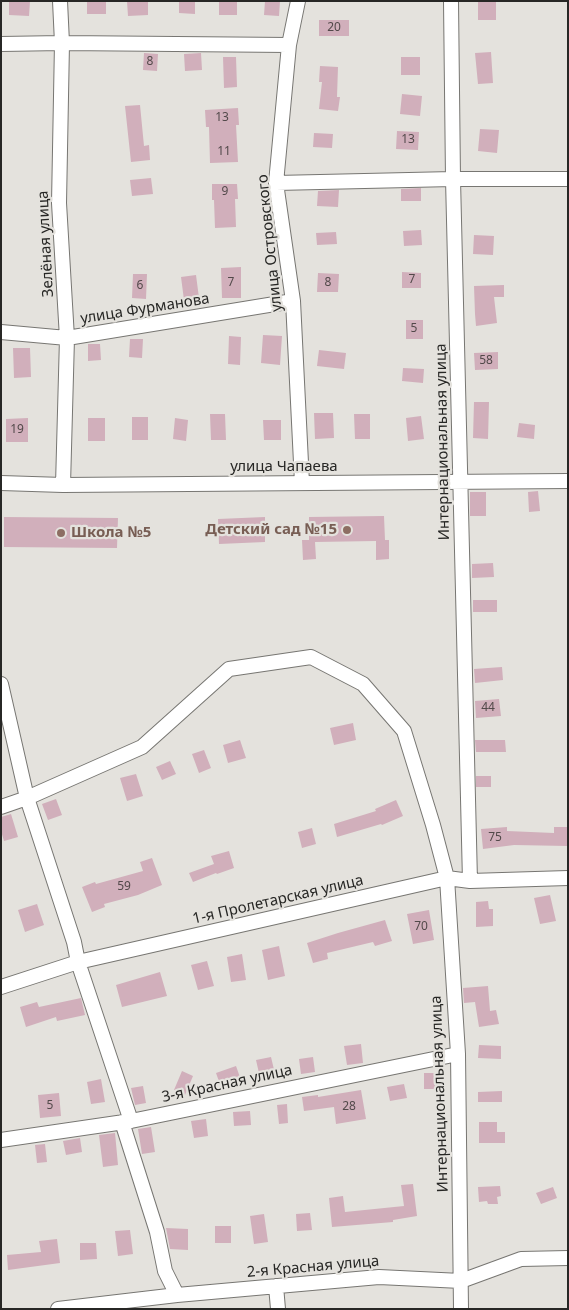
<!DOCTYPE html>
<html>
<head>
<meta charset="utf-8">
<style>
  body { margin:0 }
  #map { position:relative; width:569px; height:1310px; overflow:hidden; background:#e4e2dd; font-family:"Noto Sans",sans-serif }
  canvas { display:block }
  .frame { position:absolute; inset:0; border:2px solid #272725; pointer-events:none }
</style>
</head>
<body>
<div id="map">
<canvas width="569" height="1310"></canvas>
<div class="frame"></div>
</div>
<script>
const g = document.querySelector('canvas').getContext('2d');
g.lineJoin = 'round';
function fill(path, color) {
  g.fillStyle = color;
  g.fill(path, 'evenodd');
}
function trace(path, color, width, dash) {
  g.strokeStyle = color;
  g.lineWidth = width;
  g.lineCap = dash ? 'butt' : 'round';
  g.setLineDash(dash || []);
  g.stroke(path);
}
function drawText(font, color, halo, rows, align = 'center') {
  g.font = font + ' "Noto Sans",sans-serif';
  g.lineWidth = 4.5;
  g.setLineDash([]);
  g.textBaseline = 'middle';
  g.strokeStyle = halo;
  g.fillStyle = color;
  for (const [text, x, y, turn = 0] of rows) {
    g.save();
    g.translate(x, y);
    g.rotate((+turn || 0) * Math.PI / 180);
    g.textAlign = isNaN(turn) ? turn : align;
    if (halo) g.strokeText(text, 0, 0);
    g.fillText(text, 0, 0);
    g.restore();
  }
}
fill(new Path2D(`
  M9 1H30L29 16 9 15Z
  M87 1H106V14H87Z
  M127 1H148V15L128 16Z
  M179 1H195V14L179 13Z
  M219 1H237V15H219Z
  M265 1H280L279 16 264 15Z
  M478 1H496V20H478Z
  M319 20H349V36H319Z
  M491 52 493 83 478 84 475 53Z
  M144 53 158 54 157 71 143 70Z
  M201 53 202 70 185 71 184 54Z
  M223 57H236L237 87 224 88Z
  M401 57H420V75H401Z
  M320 66 338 67 337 97H340L338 111 319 109 322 82H319Z
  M402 94 422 96 420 116 400 114Z
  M140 105 144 146 149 145 150 160 131 162 125 106Z
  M238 108 239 125H236L238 162 210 163 209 127H206L205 110Z
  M480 129 499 130 497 153 478 151Z
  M397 131 419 132 418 150 396 149Z
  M314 133 333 134 332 148 313 147Z
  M151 178 153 194 132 196 130 180Z
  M212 184H237L238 199H235L236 227 215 228 214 200H212Z
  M421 188V201H401V189Z
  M339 190 338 207 317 206 318 191Z
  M421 230 422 245 404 246 403 231Z
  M336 232 337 244 317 245 316 233Z
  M474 235 494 236 493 255 473 254Z
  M241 267V298H222L221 268Z
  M402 272 421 273V288H402Z
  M318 273 339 274 338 292H317Z
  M133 274H147L146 299 132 298Z
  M196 275 199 298 184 300 181 277Z
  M504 285V297H494L497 323 476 326 475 314 474 286Z
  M406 320H423V339H406Z
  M263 335 282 336 280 365 261 363Z
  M229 336 241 337 240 365 228 364Z
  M130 339H143L142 358 129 357Z
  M88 344H100L101 360 88 361Z
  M13 348H30L31 377 14 378Z
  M319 350 346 353 344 369 317 366Z
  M498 352V369L475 370 474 353Z
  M403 368 424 369 423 383 402 381Z
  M474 402H489L488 439 473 438Z
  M314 413H333L334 438 315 439Z
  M210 414H225L226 440H211Z
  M354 414H370V439H355Z
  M421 416 424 439 408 441 406 418Z
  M132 417H148V440H132Z
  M28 418V442H6V419Z
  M88 418H105V441H88Z
  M175 418 188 420 186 441 173 439Z
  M263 420H281V440H264Z
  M519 423 535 425 534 439 517 437Z
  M538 491 540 511 529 512 528 492Z
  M470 492H486V516H470Z
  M384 516 385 540H389V559L376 560V541L315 542 316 559 303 560 302 540H309V517Z
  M4 517 118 518 117 548 4 547Z
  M265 517V542L219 544 218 519Z
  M493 563 494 577 472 578V564Z
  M473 600H497V612H473Z
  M502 667 503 680 475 683 474 669Z
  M499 699 501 716 476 718 475 701Z
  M353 723 356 740 334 745 330 728Z
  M240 740 246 758 228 763 223 745Z
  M475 740H505L506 752H476Z
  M204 750 211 768 199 773 192 754Z
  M170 761 176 774 162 780 156 767Z
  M136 774 143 796 127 801 120 778Z
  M476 776H491V787H476Z
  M56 799 62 815 48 820 42 804Z
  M396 800 403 816 382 825 381 824 337 837 334 824 376 811 375 809Z
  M11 814 18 837 4 841 1 831V817Z
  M507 827V831L554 833V827H567L568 846 514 845 483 849 481 829Z
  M312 828 316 844 302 848 298 832Z
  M229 851 234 868 217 874 216 873 193 882 189 873 214 864 211 856Z
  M152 858 162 885 138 895 104 904 105 907 92 912 82 887 95 882 96 884 143 871 140 862Z
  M550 895 556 921 540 924 534 898Z
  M488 901 489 909H493V926L476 927V902Z
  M37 904 44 925 25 932 18 910Z
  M429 910 434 940 413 944 407 914Z
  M385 920 392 941 375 946 373 942 327 953 328 959 313 963 307 943 338 933Z
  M279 946 285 976 268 980 262 950Z
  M242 954 246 980 231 982 227 957Z
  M207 961 214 986 198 990 191 965Z
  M160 972 167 996 122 1007 116 985Z
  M488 986 490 1011 496 1010 499 1024 479 1027 475 1002 464 1003 463 988Z
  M81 998 85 1015 57 1021 56 1017 26 1027 20 1007 37 1002 39 1007Z
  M361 1044 363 1063 347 1065 344 1046Z
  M479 1045 501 1046V1059L478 1058Z
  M271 1057 276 1078 261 1082 256 1060Z
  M313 1057 315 1072 301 1074 299 1059Z
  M236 1066 242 1083 222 1090 216 1073Z
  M182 1071 193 1076 185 1095 174 1090Z
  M424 1073H439V1089H424Z
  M101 1079 105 1102 91 1104 87 1082Z
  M404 1084 407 1098 390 1101 387 1087Z
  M143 1086 146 1103 135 1105 131 1088Z
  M361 1090 366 1119 336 1124 334 1107 304 1111 302 1097 318 1095V1097Z
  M502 1091V1102H478V1092Z
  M59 1093 61 1116 40 1118 38 1095Z
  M287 1104 288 1123 279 1124 277 1105Z
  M250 1111 251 1125 234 1126 233 1112Z
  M206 1119 208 1136 194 1138 191 1121Z
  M479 1122H497V1132H505V1143H479Z
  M151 1127 155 1152 142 1154 138 1129Z
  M115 1133 118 1165 103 1167 99 1135Z
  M80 1138 82 1152 66 1155 63 1141Z
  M45 1144 47 1162 37 1163 35 1145Z
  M413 1184 417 1216 393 1220V1222L332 1227 329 1198 343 1196 345 1212 404 1206 401 1185Z
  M500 1186 501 1196 497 1197 498 1204H488L487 1201 479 1202 478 1187Z
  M553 1187 557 1198 541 1204 536 1193Z
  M310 1213 312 1230 297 1231 296 1214Z
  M264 1214 268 1242 254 1244 250 1216Z
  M215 1226H231V1243H215Z
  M166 1228 188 1229V1250L170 1249Z
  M130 1230 133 1254 118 1256 115 1231Z
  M57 1239 60 1263 8 1270 7 1255 41 1252 39 1241Z
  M80 1243H96L97 1259 80 1260Z`), '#d1afbb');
const street = new Path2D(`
  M60 1 62 43 59 203 67 338 63 485
  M298 1 289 45 276 183 293 301 302 483
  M451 1 453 179 470 881
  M1 44 62 43 289 45
  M276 183 453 179H568
  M1 332 67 338 293 301
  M1 483 63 485 568 481
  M1 684 27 798 74 942 78 962 131 1121
  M1 807 27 798 142 747 229 669 311 657 363 684 404 731 433 825 447 878 458 1054 461 1309
  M1 987 78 962 447 878 470 881 568 878
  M122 1122 157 1232 165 1271 177 1295
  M1 1140 131 1121 458 1054
  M276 1286 278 1309
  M58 1309 177 1295 379 1277 461 1281 521 1259 568 1258`);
trace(street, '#777672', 16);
trace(street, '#fff', 14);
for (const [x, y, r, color] of [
  [347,530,5,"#8d6e63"],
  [61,533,5,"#8d6e63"]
]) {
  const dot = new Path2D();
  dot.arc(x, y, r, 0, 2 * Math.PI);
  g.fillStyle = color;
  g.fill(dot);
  trace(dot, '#e4e2dd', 2);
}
drawText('12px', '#52494a', null, [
  ["20",334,28],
  ["8",150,62],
  ["13",222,118],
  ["13",408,140],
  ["11",224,152],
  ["9",225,192],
  ["7",412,280],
  ["7",231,283],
  ["8",328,283],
  ["6",140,286],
  ["5",414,329],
  ["58",486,361],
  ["19",17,430],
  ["44",488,708],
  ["75",495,838],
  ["59",124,887],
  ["70",421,927],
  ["5",50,1106],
  ["28",349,1107]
]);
drawText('15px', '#272725', '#e4e2dd', [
  ["улица Островского",270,243,-96],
  ["Зелёная улица",46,244,-93],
  ["улица Фурманова",145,309,-9],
  ["Интернациональная улица",443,442,-91],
  ["улица Чапаева",284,467],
  ["1-я Пролетарская улица",278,900,-13],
  ["3-я Красная улица",227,1084,-12],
  ["Интернациональная улица",440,1094,-92],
  ["2-я Красная улица",313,1267,-5]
]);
drawText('bold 15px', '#785e54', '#e4e2dd', [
  ["Детский сад №15",337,530],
  ["Школа №5",71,533,"left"]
], 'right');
</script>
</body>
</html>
